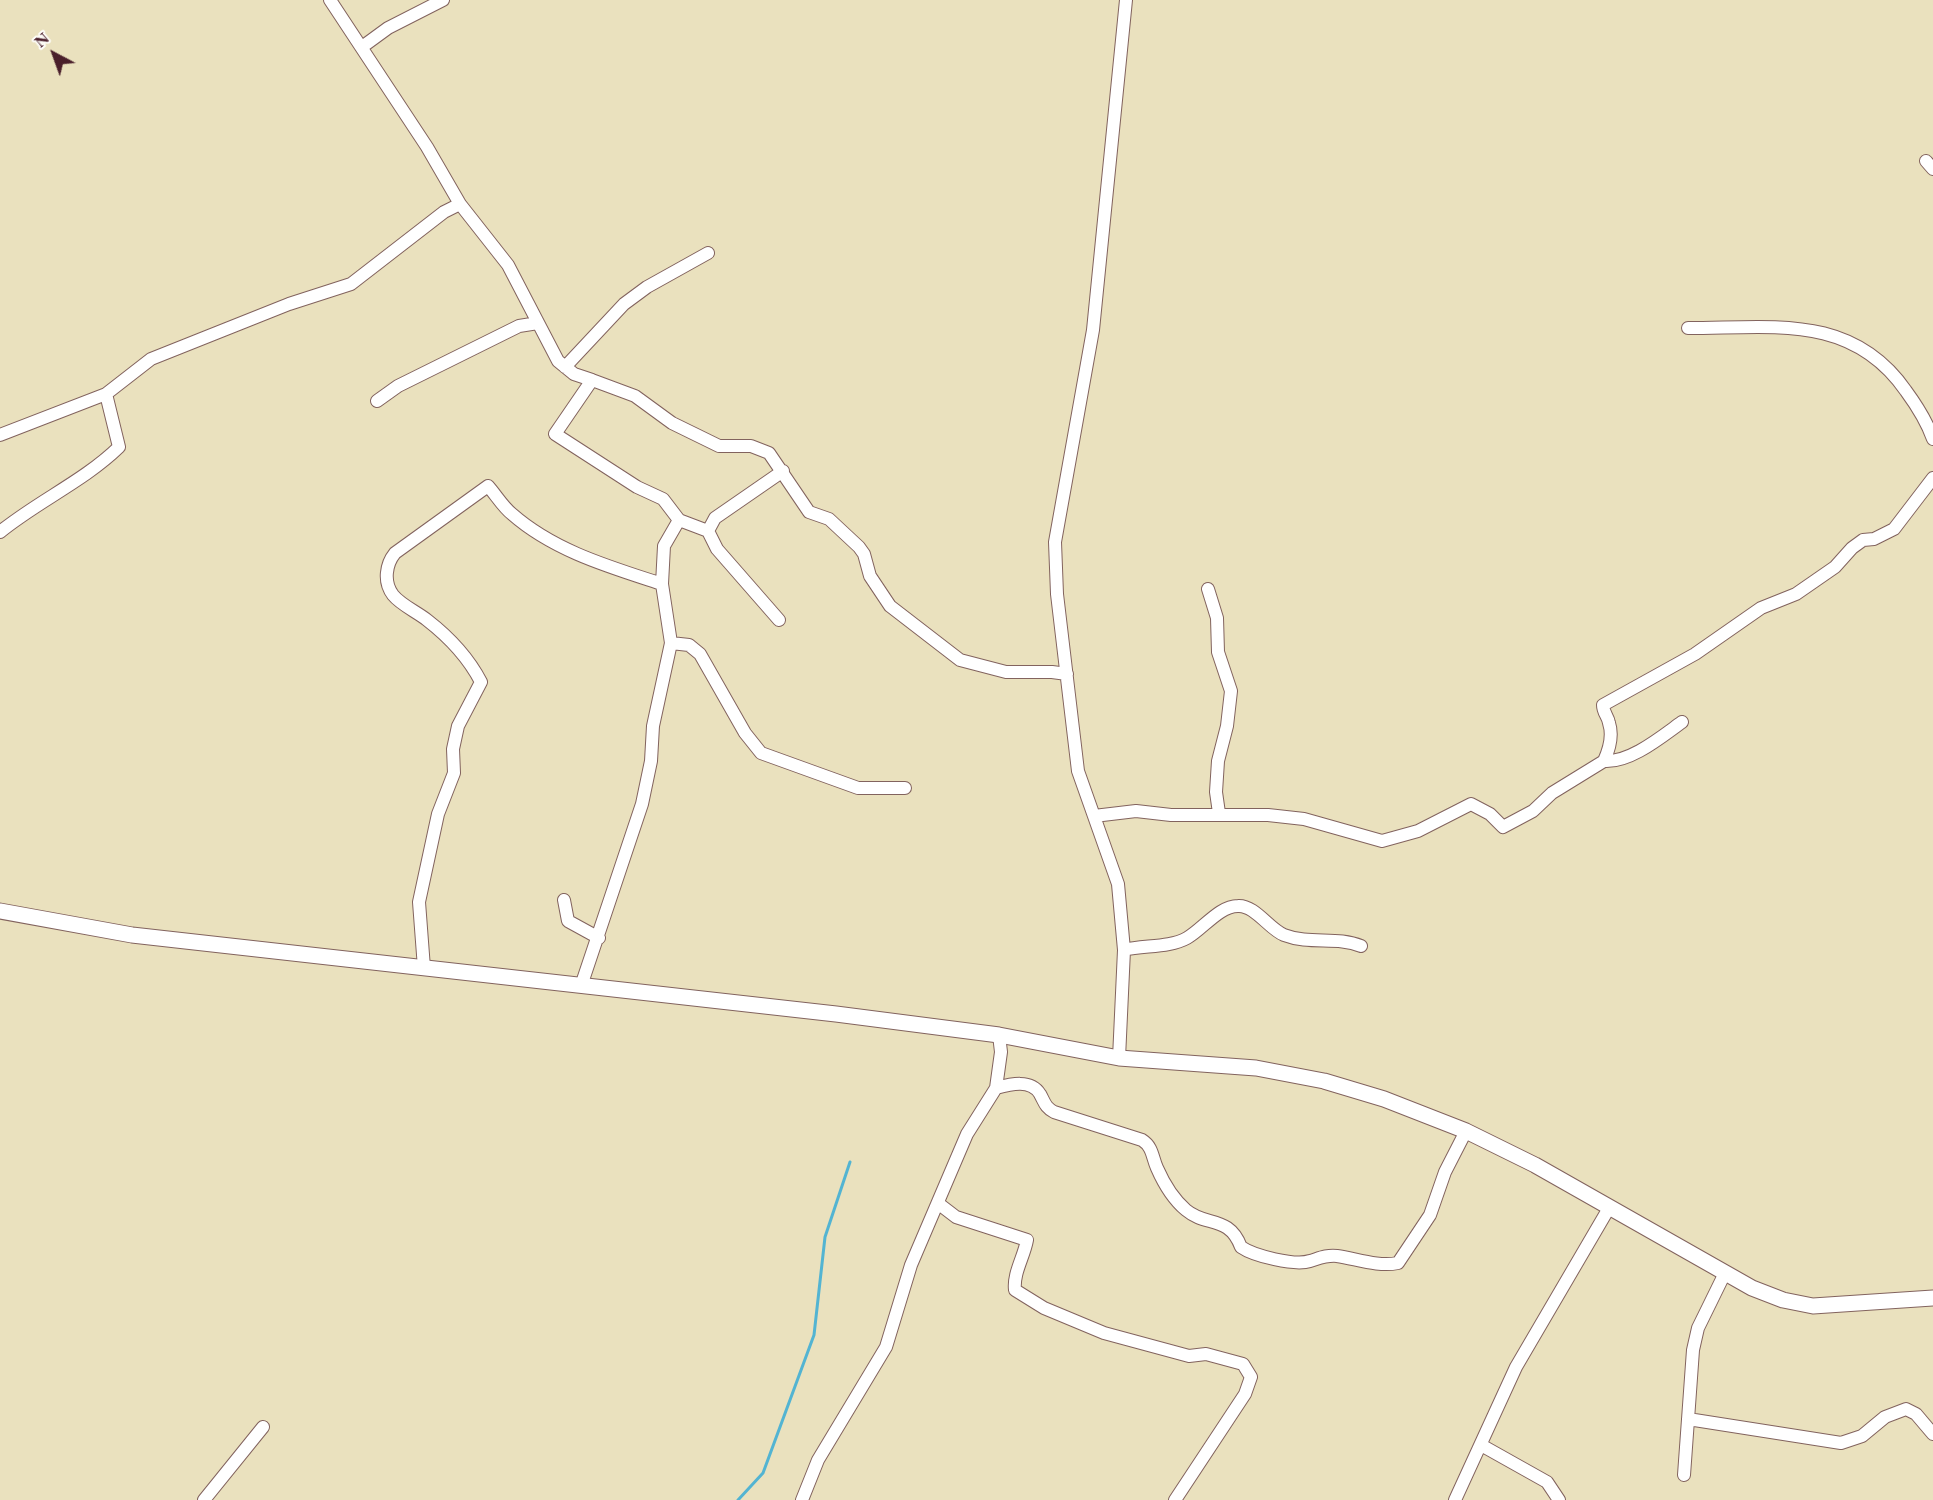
<!DOCTYPE html>
<html>
<head>
<meta charset="utf-8">
<style>
  body { margin:0 }
  #map { position:relative; width:1933px; height:1500px; overflow:hidden; background:#eae1be; font-family:"EB Garamond",serif }
  canvas { display:block }
  .north { position:absolute; left:24px; top:24px; width:60px; height:60px; -webkit-text-stroke:4px #fdfcf7; paint-order:stroke; rotate:319deg; font-size:16px; font-weight:700; line-height:24px; text-align:center; color:#4a1f2b }
  .north::after { content:''; display:block; margin:auto; width:21px; height:27px; background:#4a1f2b; clip-path:polygon(50% 0,100% 100%,50% 72%,0 100%) }
</style>
</head>
<body>
<div id="map">
<canvas width="1933" height="1500"></canvas>
<div class="north">N</div>
</div>
<script>
const g = document.querySelector('canvas').getContext('2d');
g.lineJoin = 'round';
function trace(path, color, width, dash) {
  g.strokeStyle = color;
  g.lineWidth = width;
  g.lineCap = dash ? 'butt' : 'round';
  g.setLineDash(dash || []);
  g.stroke(path);
}
trace(new Path2D(`
  M738 1500 763 1473 814 1335 825 1237 850 1162`), '#53b4d2', 3);
const minor = new Path2D(`
  M362 47 388 28 443 0
  M1926 161 1933 169
  M460 204 508 265 558 361 574 374 592 380 555 434 637 487 663 499 679 520 664 546 662 584 671 643
  M1688 328C1772 328 1852 313 1906 391 1917 406 1927 422 1933 439
  M565 367 624 304 647 287 708 253
  M592 380 635 396 672 423 719 446H751L769 453 809 512 829 519 859 547 864 554 870 576 890 606 960 660 1006 672H1052L1067 674
  M377 401 398 386 519 326 538 323
  M0 435 106 394 151 359 289 304 351 284 444 212 460 204 427 147 330 0
  M679 520 708 531
  M0 532C38 501 84 481 119 447L106 394
  M1208 589 1217 618 1218 652 1231 691 1227 726 1218 761 1216 792 1219 813
  M779 620 717 549 708 531 715 518 783 471
  M1604 761C1630 763 1661 737 1682 722
  M1094 816 1136 811 1171 815H1268L1304 819 1382 841 1418 831 1471 804 1490 814 1503 827 1533 811 1552 793 1604 761C1609 750 1613 735 1609 723 1608 716 1603 713 1603 705L1695 654 1761 608 1796 594 1835 567 1852 548 1863 540 1874 539 1894 529 1933 478
  M564 900 568 921 599 938
  M1124 950C1144 945 1169 948 1187 938 1203 929 1219 906 1238 906 1255 905 1269 929 1284 935 1310 945 1337 936 1361 946
  M424 968 419 902 438 814 454 773 453 749 458 726 481 682C468 657 449 637 427 620 417 612 401 605 393 595 383 582 386 564 395 553L488 486C496 495 503 507 512 514 554 551 610 567 662 584
  M581 986 642 804 651 761 653 726 671 643 689 645 700 654 745 733 761 753 858 788H905
  M1119 1058 1124 950 1118 884 1078 771 1057 594 1055 542 1093 330 1126 0
  M996 1088C1011 1084 1031 1079 1040 1094 1045 1103 1045 1107 1054 1112L1142 1140C1153 1147 1152 1157 1157 1168 1164 1184 1173 1199 1186 1210 1206 1227 1229 1215 1241 1247 1254 1256 1295 1266 1310 1261 1320 1258 1326 1255 1337 1256 1357 1259 1378 1267 1398 1263L1430 1215 1445 1172 1466 1131
  M939 1204 956 1217 1027 1240C1024 1257 1013 1273 1015 1290L1044 1308 1104 1333 1189 1356 1206 1354 1243 1364 1251 1377 1245 1394 1175 1500
  M1688 1419 1841 1443 1862 1436 1885 1417 1906 1409 1916 1414 1933 1434
  M1481 1445 1547 1482 1559 1500
  M1684 1475 1693 1350 1698 1328 1725 1273
  M204 1500 263 1427
  M802 1500 818 1460 886 1347 911 1265 967 1134 996 1088 1001 1052 999 1035
  M1455 1500 1516 1367 1609 1208`);
const major = new Path2D(`
  M0 911 132 935 836 1014 999 1035 1119 1058 1256 1068 1324 1081 1384 1099 1466 1131 1535 1165 1752 1288 1783 1300 1813 1306 1933 1298`);
trace(minor, '#82635e', 14);
trace(major, '#82635e', 17);
trace(minor, '#fff', 12);
trace(major, '#fff', 15);
</script>
</body>
</html>
